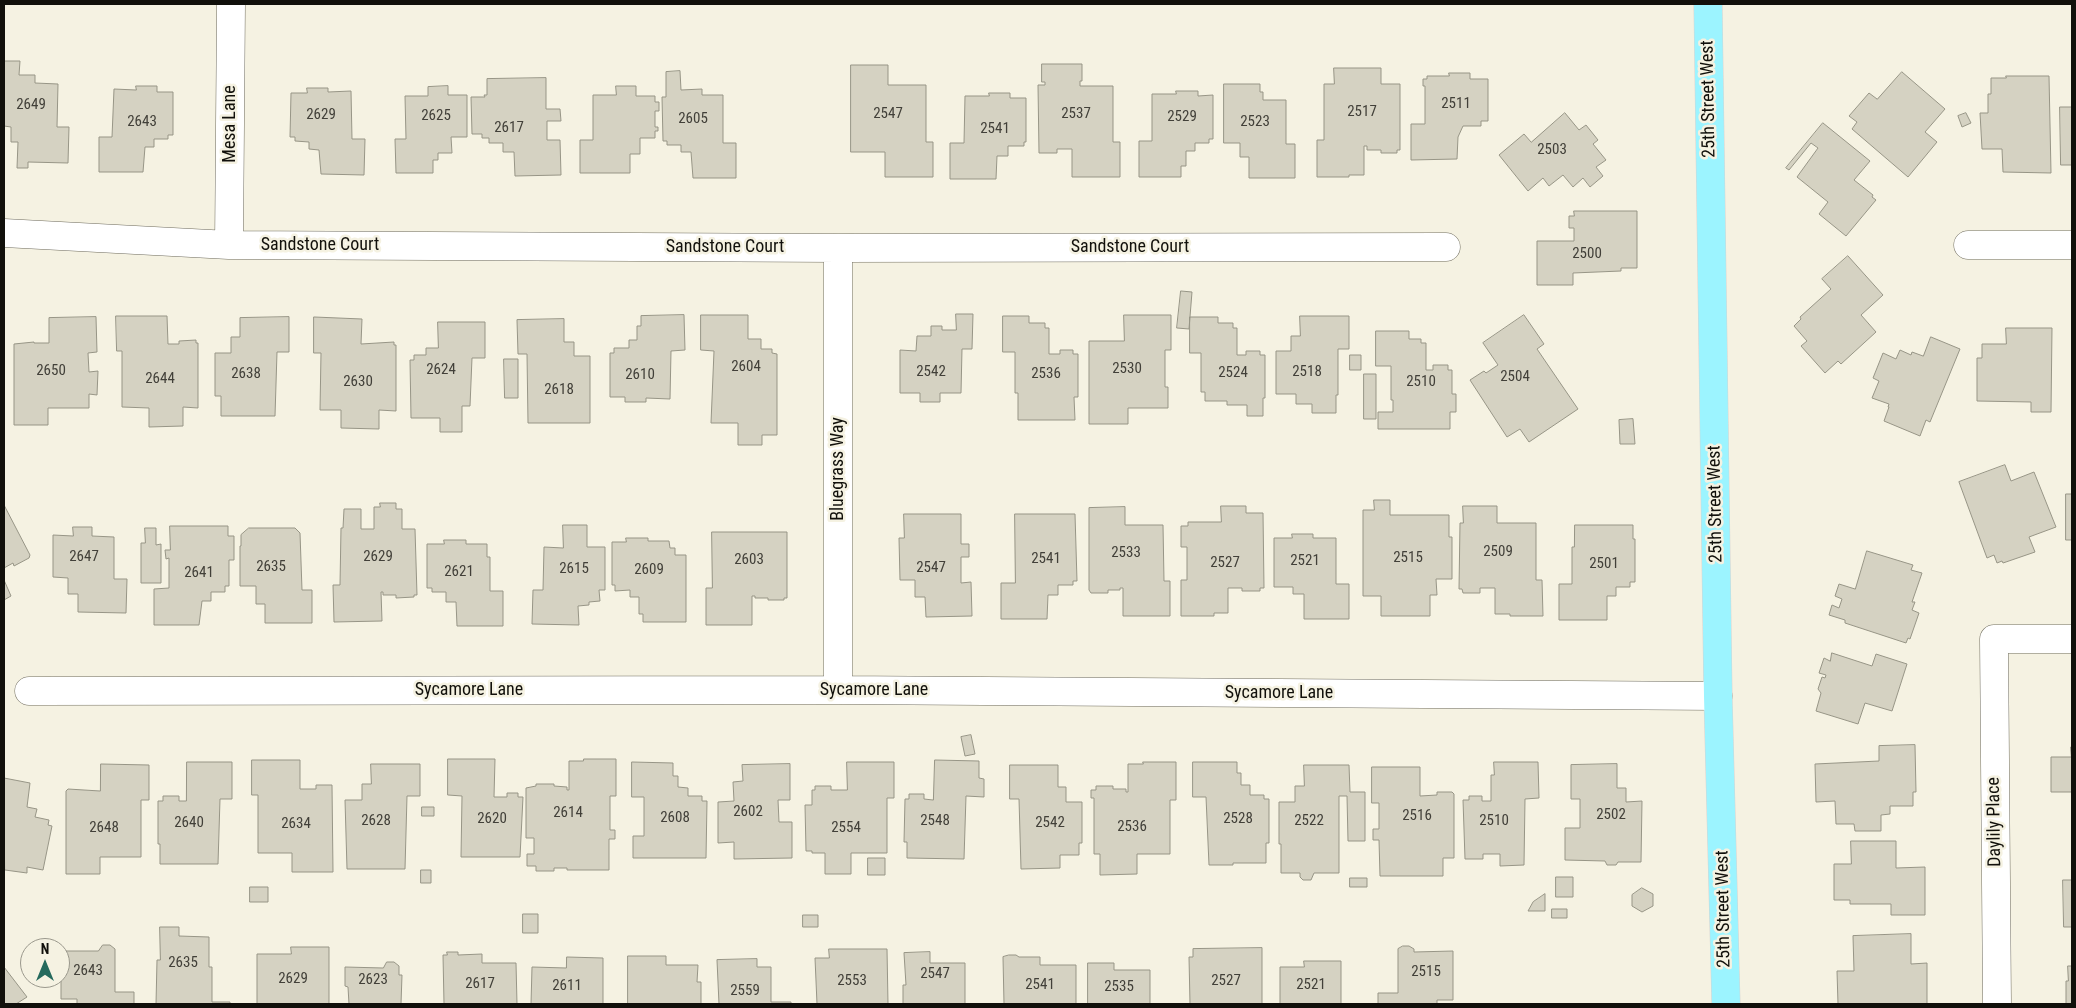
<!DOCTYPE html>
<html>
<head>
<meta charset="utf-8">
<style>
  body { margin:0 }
  #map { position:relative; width:2076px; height:1008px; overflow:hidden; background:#f5f2e2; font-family:"Roboto Condensed",sans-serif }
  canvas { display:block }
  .frame { position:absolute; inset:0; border:5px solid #11100b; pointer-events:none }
  .north { position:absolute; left:20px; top:938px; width:50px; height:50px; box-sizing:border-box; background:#f5f2e2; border:1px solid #9a988c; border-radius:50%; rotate:0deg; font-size:14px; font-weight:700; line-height:20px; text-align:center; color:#11100b }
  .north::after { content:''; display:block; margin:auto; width:18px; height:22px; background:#256a5d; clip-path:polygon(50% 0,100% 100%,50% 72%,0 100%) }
</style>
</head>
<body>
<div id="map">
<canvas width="2076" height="1008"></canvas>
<div class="frame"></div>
<div class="north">N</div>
</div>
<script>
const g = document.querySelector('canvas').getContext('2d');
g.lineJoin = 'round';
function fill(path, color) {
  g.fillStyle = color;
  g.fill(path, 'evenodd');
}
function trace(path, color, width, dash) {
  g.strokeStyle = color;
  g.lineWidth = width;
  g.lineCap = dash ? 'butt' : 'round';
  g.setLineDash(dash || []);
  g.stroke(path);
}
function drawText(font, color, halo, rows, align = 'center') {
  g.font = font + ' "Roboto Condensed",sans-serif';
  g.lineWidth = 5;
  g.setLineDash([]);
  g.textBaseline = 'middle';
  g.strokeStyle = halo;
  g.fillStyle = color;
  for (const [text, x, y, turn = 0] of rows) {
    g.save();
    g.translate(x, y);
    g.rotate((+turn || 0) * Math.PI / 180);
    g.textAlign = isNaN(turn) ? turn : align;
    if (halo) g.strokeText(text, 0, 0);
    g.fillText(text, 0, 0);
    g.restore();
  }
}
const building = new Path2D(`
  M4 61H20L19 75H35V83L58 84 57 127H69L68 163 28 162V168H17L18 142H11V127L4 126Z
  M1042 64H1082V81H1080V86H1113V142H1120V177H1072V149H1057V153H1039L1038 85H1045V82H1042Z
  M851 65H888V85H926V142H933V177H885V152H851Z
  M1334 68H1381V84H1400V150H1397V153H1381V150H1367V146H1364V175H1349V177H1317V140H1324V84H1334Z
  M680 71 681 90 702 89V95H723V143H736V178H693L691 152H681V145H667V141H663L662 97H666V72Z
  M1902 72 1945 109 1925 132 1937 142 1908 177 1852 129 1857 122 1849 116 1869 93 1877 99Z
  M1449 73H1470V79H1488V121H1481V126H1463L1458 137 1457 159 1411 160V124H1425V86H1423V79H1427V76H1449Z
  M2006 76H2049L2051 173 2003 172 2002 149H1982L1980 113H1988V94H1991V78H2006Z
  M546 78V109H560L561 121H547V140H560L561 175 515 176 514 152H503V143H489V138H482V134H472L471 97H485L484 95H487V79Z
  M1224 84H1260V92H1263V100H1286V144H1295V178H1249V157H1240V143H1224Z
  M136 86H157V92H173V135H168V139H154V147H145L143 172H99V137H112L114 89 136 90Z
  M448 86V95H467V137H451L452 153H438V160H433V173H396L395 139H406L405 96H428V87Z
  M616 86H636V96H655V102H659V111H655V127H658V131H655V138H640V154H630V173H580V140H593V95H616Z
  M307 88H328V92L351 91 352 139H365L364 175 321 174 319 150 309 149V142L295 141V137H290L291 93H307Z
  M1176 91H1198V96L1213 95V139H1209V143H1195V151H1186V166H1181V177H1139V141H1152V94H1176Z
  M989 93H1010V98H1026V142H1024V146H1008V156H997L996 179H950V143H964L965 96H989Z
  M2060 107H2072V165H2061Z
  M1565 113 1579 130 1586 125 1598 140 1593 144 1606 160 1596 167 1603 176 1590 187 1583 178 1573 187 1563 175 1549 186 1543 178 1528 191 1499 155 1524 134 1531 142Z
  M1966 113 1971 123 1962 127 1958 116Z
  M1823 123 1870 161 1854 180 1873 195 1872 197 1876 200 1846 236 1819 214 1828 202 1797 177 1818 148 1811 143 1789 170 1786 168Z
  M1574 211H1637V268H1621V271L1573 273V285H1537V241H1574V228H1569V216H1574Z
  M1848 256 1883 295 1861 315 1876 332 1841 364 1838 361 1825 373 1801 346 1807 341 1794 326 1801 319 1800 317 1831 289 1822 279Z
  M1181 291 1192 292 1189 329 1177 328Z
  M956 314H973L972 349H962L961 393H940V402H920V393H900V350L916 351 917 336H931V326H942V330H956Z
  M684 315 685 350 671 351 670 399 646 398V402H625V397H610V353H614V348H629V340H637V326H641V316Z
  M701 315H748V339H761V349H772V353L777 354V435H762V445H738V423H711L714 351 701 350Z
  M1124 315H1171V350H1165V387H1168V408H1128V424H1089V341H1124Z
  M1524 315 1544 344 1537 349 1578 409 1529 442 1520 429 1507 437 1470 380 1484 371 1486 373 1498 365 1483 343Z
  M116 316H167L168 344H179V341L196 340V343H198V408L183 407V426L149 427V408L122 407V351H117Z
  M1003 316H1029V323H1045V328H1049V354H1060V350H1073V354H1078V397H1074L1075 420H1018V393H1015V352H1003Z
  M1300 316H1349V349H1338V395H1336V413H1312V404H1296V394H1276V351H1291V336H1300Z
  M96 317 97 352 88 353 89 372 98 371 97 395 89 394V408H48V425H14V344L34 342V343H49V318Z
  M289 317V352H277L275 416H221V396H215V353H231V337H240V318Z
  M314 317 362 319 361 344 394 342V345H396V411L379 410V429L341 428V410H320L321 353H314Z
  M1190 317H1218V323H1233V328H1237V355H1246V351H1260V355H1265V398H1263V416H1247V405H1227V401H1205V392H1201V353H1190Z
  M564 319V342H574V356H590V423H528L527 354H518L517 320Z
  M438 322H485V358H472L470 406H462V432H440V418H411L410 360H414V355H426V348H438Z
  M2006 328H2052L2051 412H2031V402L1977 401V358H1982V344H2006Z
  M1376 331H1409V339H1421V343H1426V370H1433V365H1448V370H1452V394H1456V412H1450V429H1378V412H1393V400H1391V366H1376Z
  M1931 337 1960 349 1930 422 1926 420 1920 436 1884 421 1889 407H1888L1889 404 1872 398 1879 381 1873 378 1883 353 1896 359 1900 350 1911 355 1912 352 1923 356Z
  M1350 355H1361V370H1350Z
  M504 359H518V398H505Z
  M1364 374H1376V419H1364Z
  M1633 419 1635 444H1620L1619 420Z
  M2005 465 2011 481 2034 472 2056 527 2029 537 2035 552 2003 563 2002 561 1997 563 1994 555 1987 558 1959 482Z
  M2066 494H2072V540H2066Z
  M1374 500H1390V515H1449V537H1452V579H1436L1437 595H1430V616H1381V596H1363V510H1374Z
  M380 503H396V509H402V529H415L417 595H414V597L396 598V595H383V592H381L382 621 334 622 333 585H340L341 528H343L344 509H361V529H374V507H380Z
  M4 505 30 555 29 558 14 566 13 563 4 568Z
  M1221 506H1246V513H1263L1264 588H1260V591H1242V588H1228V613H1214V616H1181V580H1187V547H1181V526H1188V522H1221Z
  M1463 506H1497V523H1536V580H1542L1543 616H1510V614H1495V588H1480V593H1463L1462 589H1459L1460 523H1463Z
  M1125 507V525H1163L1164 581H1170V616H1123V588H1120V590H1108V593H1091L1089 590V508Z
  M904 514H961V544H969V557H961V583L971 582 972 616 926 617 925 597H915V580H900L899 538H904Z
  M1015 514H1075L1077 581H1073V585H1058V595H1048L1047 619H1001V583H1015Z
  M563 525H587V547H605V590H599L600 601 589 602V605L578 606 579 625 532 624 533 590H543L544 547 563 548Z
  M1575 525H1633V539H1635V582H1630V587H1616V596H1607V620H1559V584H1572V547H1574Z
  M170 526H228V536H234V560H229V586H225V592H211V601H202L199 625H154V589L169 588V558L166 559 165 550H170Z
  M73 527H92V536L114 537V579H127L126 613 78 612V594H68V578L53 577V535L73 536Z
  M145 528H156V545L161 544V583H141V543H145Z
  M249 528H295L300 533 302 590H312V623H265V604H256V586H240V546H241V535Z
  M712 532H787V598H784V600H768V598H755V596H752V625H706V588H712Z
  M1292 534H1313V538H1336V584H1349V619H1304V594H1293V587H1274V538H1292Z
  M626 538H648V541H669L670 548H675V555H686V622H643V614H639V597H630V590L615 591V585H612V542H626Z
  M444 540H466V544H487V557H490V591H503V626H457L456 602H446V592H432V588H427V544H444Z
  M1867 551 1913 565 1911 570 1922 573 1912 602H1915L1912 610 1919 613 1910 639 1908 638 1906 643 1845 623V620L1829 615 1832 605 1839 608 1842 599 1835 596 1839 584 1855 589Z
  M4 580 11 596 4 600Z
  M1832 653 1872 666 1876 654 1907 664 1892 711 1865 703 1858 724 1816 711 1821 693 1818 689 1822 677 1825 678 1826 675 1819 673 1824 658 1830 661Z
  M971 735 975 754 965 756 961 737Z
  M1915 745 1916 792H1913V806H1890V814L1881 815V831H1855L1854 824H1836L1835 801 1816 802 1815 764 1879 761V746Z
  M2071 747H2072V796V792H2051V757H2071Z
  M448 759H495L494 797H507V793H518V797H523L520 857H461L462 796 448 795Z
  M584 759H616V796H610V830H615V839H609V870H567V868H554V871H536V866H527V854H534V838H526V788L536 786V784H554V786L567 787V790H569V761H583Z
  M252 760H300V789H316V785H332L333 872H292V853H258V795H252Z
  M935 760 979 761V778L984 779V797L966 796 964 859 907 858V842H904L905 799H909V794H924V799L933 800Z
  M187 762H232V799H220L218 864H160V844H158V801H163V796H179V801H186Z
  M632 762 673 763V776H678V787L688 788V796H702V801H707L706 858H633V836H644V797H632Z
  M847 762H894V798H887V853H851V874H825V853H812V851H806L805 805H812V790H815V786H831V790H847Z
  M1143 762H1176V800H1170V854H1137V874L1100 875V854H1094V798H1091V790H1096V786H1113V789H1126V792H1128V764H1143Z
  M1193 762H1237V773H1241V785H1250V795H1264V799H1269V843H1266V863H1233V865H1209L1206 797H1193Z
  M1494 762H1538L1539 798 1525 799 1524 865 1500 866V854H1483V859H1465L1463 800H1469V796H1482V801H1491V775H1494Z
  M101 764 149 765V800H141V857H100V874H66V791L68 789 100 791Z
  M371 764H420V796H407L405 869H347L345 800H362V784H371Z
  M790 764V800H778L779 822H792V858L734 859V842L718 843V802L734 801 733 782 743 781 742 765Z
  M1617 764V788H1626V802L1642 801 1641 862H1618L1616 865H1607L1605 861 1565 860V828H1580V799H1571V765Z
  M1010 765H1058V787H1066V802H1082V843H1079V855H1060V868L1021 869 1019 799H1010Z
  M1304 765H1349L1350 792H1365V841H1348L1347 796H1339V873H1314L1311 880H1303L1300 877V873H1281V844H1279V802H1295V786H1304Z
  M1372 767H1420V796L1437 795V792H1452L1454 794V858H1443V876H1380L1379 840H1373V829H1379V803H1372Z
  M4 778 30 783 27 807 37 809 35 817 49 820 48 825 52 826 43 870 27 867V873L5 870Z
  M422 807H434V816H422Z
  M1851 841H1896V868L1925 867V915H1891V904H1850V900H1834V864H1851Z
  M868 858H885V875H868Z
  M421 870H431V883H421Z
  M1556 877H1573V897H1556Z
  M1350 878H1367V887H1350Z
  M2063 880H2072V927H2064Z
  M250 887H268V902H250Z
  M1642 888 1653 894V906L1642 912 1632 906V895Z
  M1545 894V911H1528L1533 902Z
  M1552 909H1567V918H1552Z
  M523 914H538V933H523Z
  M803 915H818V927H803Z
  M160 927H179V936L209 937V967H212V1002H230V1004H156L157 960H160Z
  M1911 934V964L1927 963V1004H1838L1837 971H1854L1853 936Z
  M103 945H110L115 949V992H134V1004H77V999H61V951H98Z
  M1403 946H1409L1414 949V952L1453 951V1000H1437V1004H1378V993H1398V949Z
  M291 947H329V1004H257V954H291Z
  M1262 948V1004H1190L1189 957H1193V949Z
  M829 949H887L888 1004H817L815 958H829Z
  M447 952H458V955L482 954V963H516L517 1004H444L443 955H447Z
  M930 952V963H965V1004H903V985H906L904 953Z
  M1009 955H1016L1019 957H1040V965H1076V1004H1004L1003 957Z
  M628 956H666V965H698L697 982H701V1004H628Z
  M567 957 603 958V1004H531L532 967 566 968Z
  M757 959V967H771V1002H791V1004H719L717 960Z
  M1304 961H1341V1004H1280V967H1304Z
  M387 962H394L399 966V975H402L401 1004H349L348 987 345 986V967L383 968Z
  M1088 963H1114V970H1150V1004H1088Z
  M2068 966H2072V1004H2066V981H2068Z
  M4 967 27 997 16 1004H4Z`);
fill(building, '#d5d2c2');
trace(building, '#979586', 1);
const minor = new Path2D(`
  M4 233 229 245 838 248 1446 247
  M229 245 231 4
  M1968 245H2072
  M838 248V690
  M29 691 838 690 1718 696
  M1997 1004 1994 639H2072`);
const major = new Path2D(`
  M1708 4 1718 696 1726 1004`);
trace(minor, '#6f6c5e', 29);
trace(major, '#d4d4d3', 29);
trace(minor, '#fff', 28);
trace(major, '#9cf4ff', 28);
drawText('15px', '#424039', null, [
  ["2511",1456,104],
  ["2649",31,105],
  ["2517",1362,112],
  ["2547",888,114],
  ["2537",1076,114],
  ["2629",321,115],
  ["2625",436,116],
  ["2529",1182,117],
  ["2605",693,119],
  ["2643",142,122],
  ["2523",1255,122],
  ["2617",509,128],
  ["2541",995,129],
  ["2503",1552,150],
  ["2500",1587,254],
  ["2604",746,367],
  ["2530",1127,369],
  ["2624",441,370],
  ["2650",51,371],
  ["2542",931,372],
  ["2518",1307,372],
  ["2524",1233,373],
  ["2638",246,374],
  ["2536",1046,374],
  ["2610",640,375],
  ["2504",1515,377],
  ["2644",160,379],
  ["2630",358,382],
  ["2510",1421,382],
  ["2618",559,390],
  ["2509",1498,552],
  ["2533",1126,553],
  ["2647",84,557],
  ["2629",378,557],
  ["2515",1408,558],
  ["2541",1046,559],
  ["2603",749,560],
  ["2521",1305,561],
  ["2527",1225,563],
  ["2501",1604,564],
  ["2635",271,567],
  ["2547",931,568],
  ["2615",574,569],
  ["2609",649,570],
  ["2621",459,572],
  ["2641",199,573],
  ["2602",748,812],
  ["2614",568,813],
  ["2502",1611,815],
  ["2516",1417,816],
  ["2608",675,818],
  ["2620",492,819],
  ["2528",1238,819],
  ["2628",376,821],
  ["2548",935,821],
  ["2522",1309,821],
  ["2510",1494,821],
  ["2640",189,823],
  ["2542",1050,823],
  ["2634",296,824],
  ["2536",1132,827],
  ["2648",104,828],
  ["2554",846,828],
  ["2635",183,963],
  ["2643",88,971],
  ["2515",1426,972],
  ["2547",935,974],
  ["2629",293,979],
  ["2623",373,980],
  ["2553",852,981],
  ["2527",1226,981],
  ["2617",480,984],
  ["2541",1040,985],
  ["2521",1311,985],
  ["2611",567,986],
  ["2535",1119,987],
  ["2559",745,991]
]);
drawText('18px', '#11100b', '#f5f2e2', [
  ["25th Street West",1709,99,-91],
  ["Mesa Lane",230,124,-90],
  ["Sandstone Court",320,245],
  ["Sandstone Court",725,247],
  ["Sandstone Court",1130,247],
  ["Bluegrass Way",838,469,-90],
  ["25th Street West",1716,504,-91],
  ["Sycamore Lane",469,690],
  ["Sycamore Lane",874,690],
  ["Sycamore Lane",1279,693],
  ["Daylily Place",1995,822,-91],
  ["25th Street West",1724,909,-91]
]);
</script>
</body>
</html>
